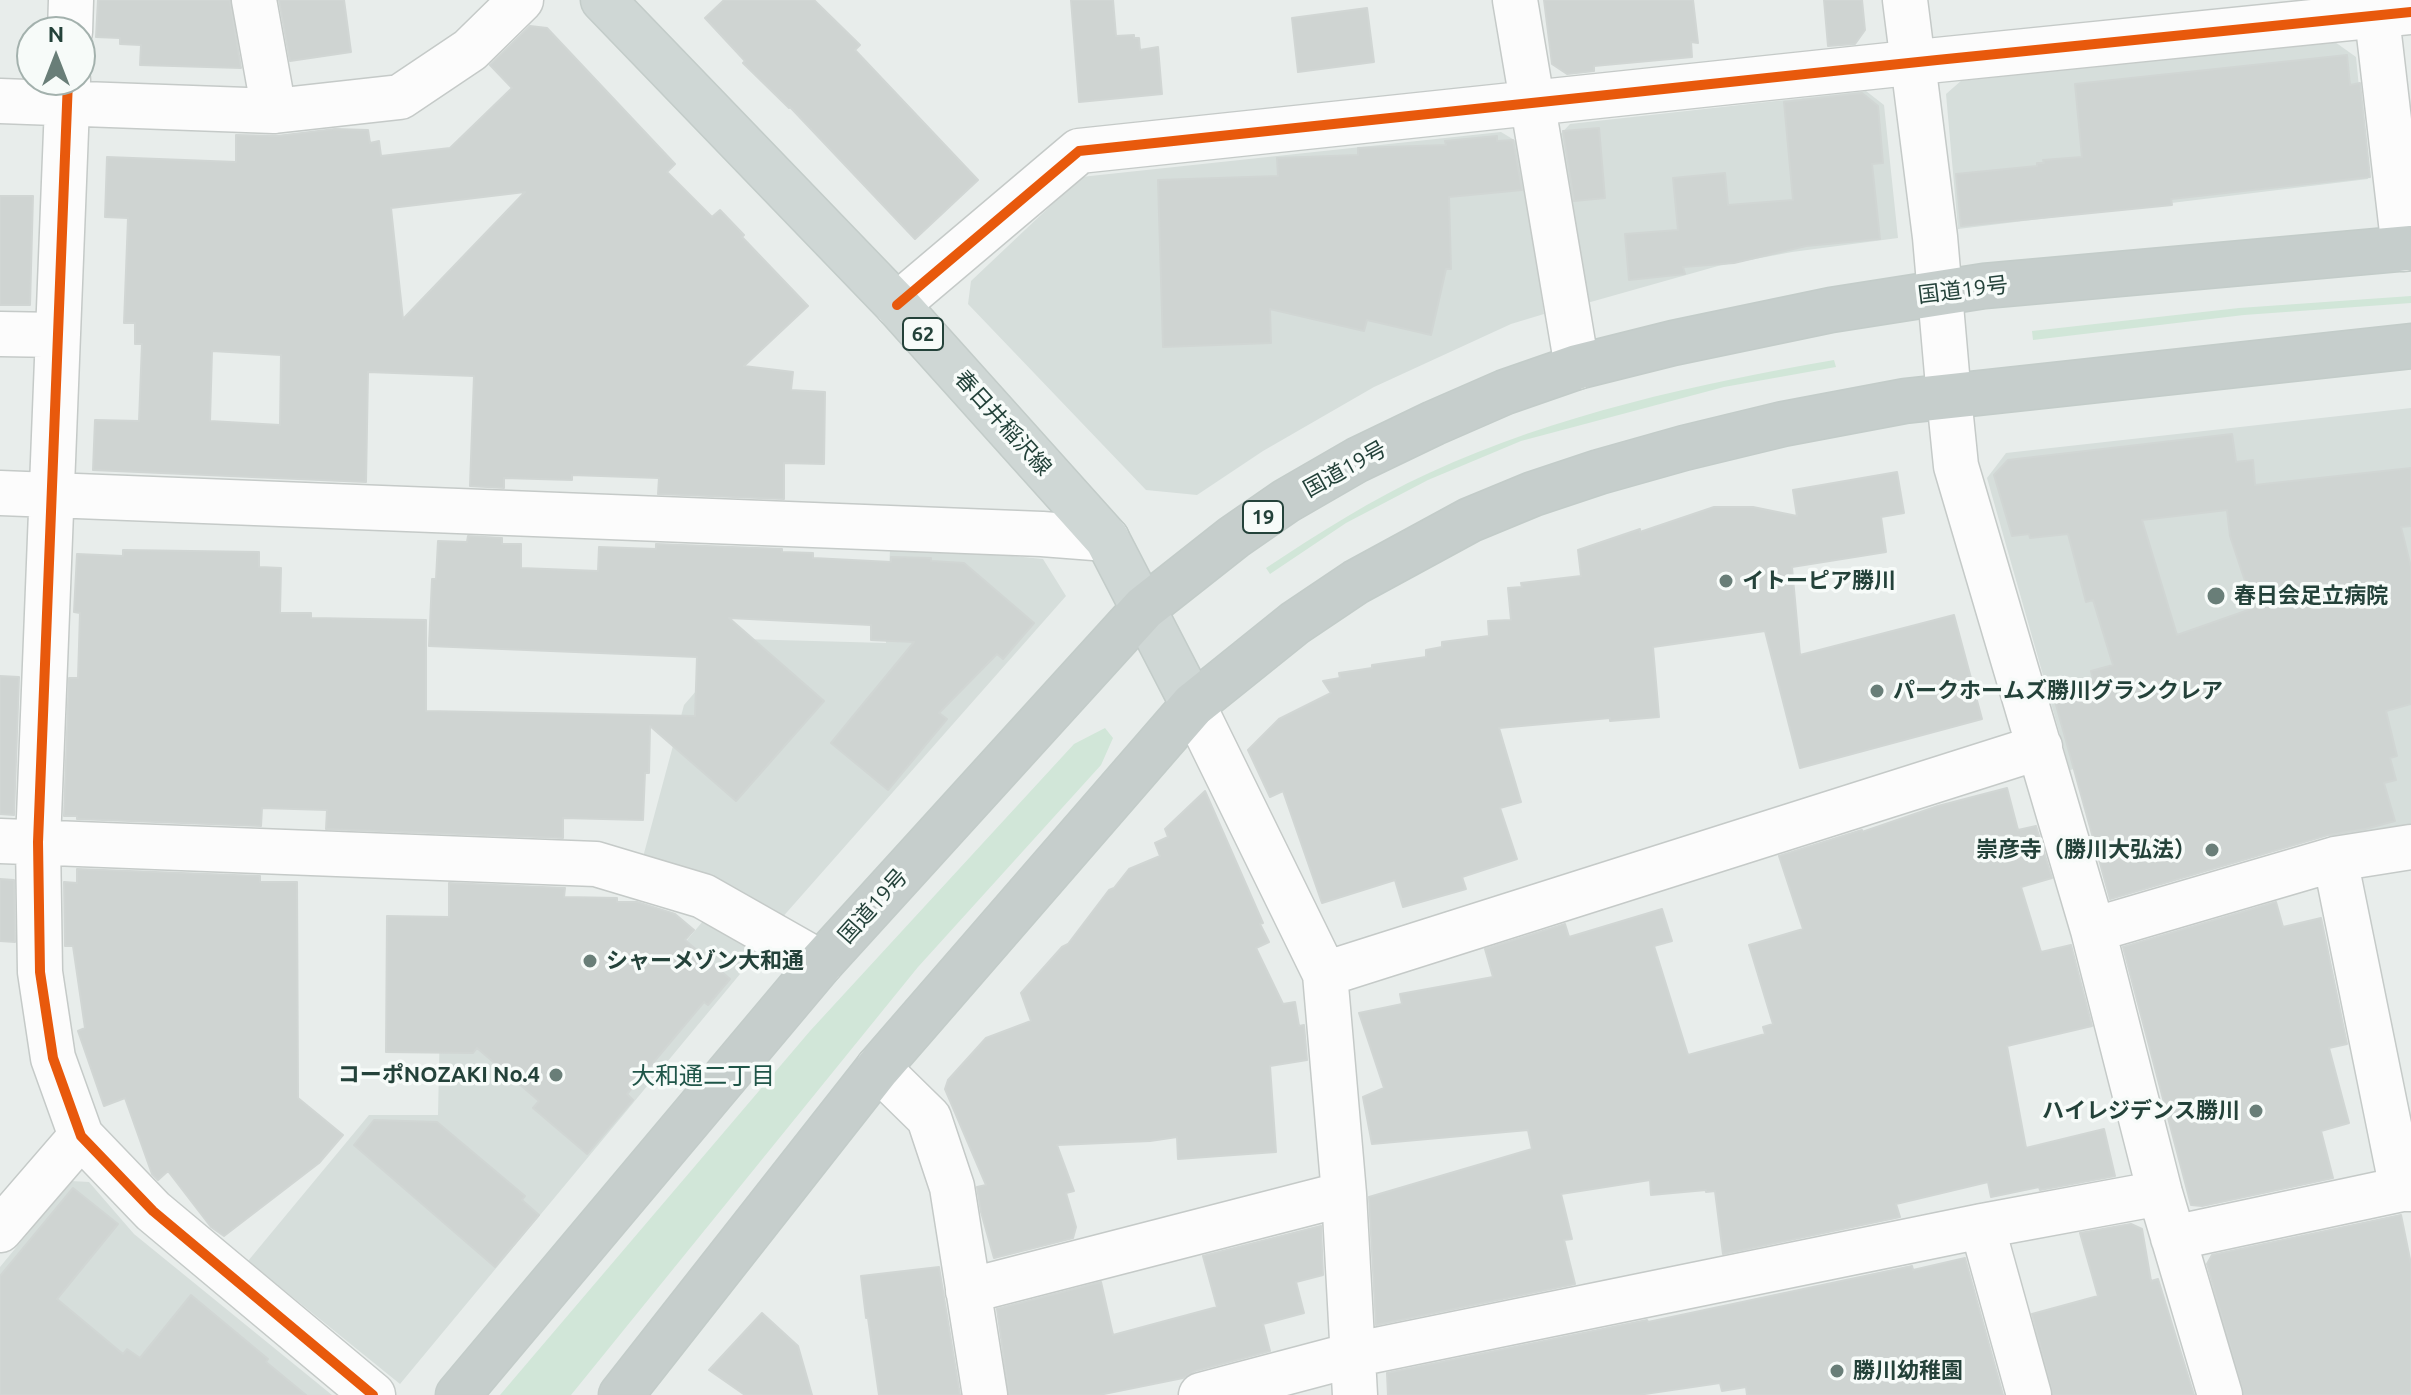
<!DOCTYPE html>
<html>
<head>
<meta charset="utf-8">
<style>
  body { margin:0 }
  #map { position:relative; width:2411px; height:1395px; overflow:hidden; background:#e8edeb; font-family:Ubuntu,sans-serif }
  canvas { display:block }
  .north { position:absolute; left:16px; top:16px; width:80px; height:80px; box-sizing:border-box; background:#f7fbf9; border:2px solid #a3b1ad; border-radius:50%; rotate:0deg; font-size:22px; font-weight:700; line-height:32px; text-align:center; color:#24423a }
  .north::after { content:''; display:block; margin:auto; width:28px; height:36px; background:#697e78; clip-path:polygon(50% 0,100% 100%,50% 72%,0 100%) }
</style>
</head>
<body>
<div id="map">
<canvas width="2411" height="1395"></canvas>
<div class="north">N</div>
</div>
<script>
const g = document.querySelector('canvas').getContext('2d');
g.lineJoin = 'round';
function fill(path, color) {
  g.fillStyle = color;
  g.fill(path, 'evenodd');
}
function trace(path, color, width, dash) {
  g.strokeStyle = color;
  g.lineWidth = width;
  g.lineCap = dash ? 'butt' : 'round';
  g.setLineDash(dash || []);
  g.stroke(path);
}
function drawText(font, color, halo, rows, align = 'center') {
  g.font = font + ' Ubuntu,"Noto Sans JP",sans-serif';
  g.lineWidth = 7;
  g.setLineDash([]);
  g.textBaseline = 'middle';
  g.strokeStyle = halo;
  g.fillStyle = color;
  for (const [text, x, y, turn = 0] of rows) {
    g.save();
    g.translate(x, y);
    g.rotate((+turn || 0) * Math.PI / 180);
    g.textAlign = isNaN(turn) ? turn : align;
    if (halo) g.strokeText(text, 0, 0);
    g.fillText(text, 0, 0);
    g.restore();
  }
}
fill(new Path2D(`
  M2335 42 2356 57 2368 179 1958 229 1946 94 1962 80Z
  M1866 91 1884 105 1898 238 1792 252 1718 266 1580 305 1557 138 1570 124Z
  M1501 132 1521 144 1544 314 1511 324 1374 387 1263 451 1197 495 1146 490 968 304 971 281 1081 177Z
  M2411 408V832L2332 845 2293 714 2070 770 1987 478 2006 453Z
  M890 550 973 552 1043 559 1066 596 780 920 643 857 684 705 741 639 886 643Z
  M703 921 748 946 750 962 400 1384 248 1261 369 1115H438L440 1021 616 1025Z
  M71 1181 89 1182 134 1234 332 1395H0V1267Z`), '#d6dedb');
fill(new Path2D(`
  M2411 296V303L2244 315 2033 340 2032 331 2239 308Z
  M1834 360 1836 367 1724 387 1521 441 1428 480 1346 523 1270 574 1266 568C1319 533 1372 499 1429 473 1557 414 1697 384 1834 360Z
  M1105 728 1113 738 1101 765 918 967 571 1395H500L810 1031 1074 744Z`), '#d1e6d8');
const building = new Path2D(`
  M98 0H230L241 68 140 65 141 45 120 44V38L96 37Z
  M279 0H344L351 52 290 61Z
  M724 0H814L860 45 855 50 978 180 915 239 790 107 789 108 743 63 745 61 705 18Z
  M1071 0H1113L1116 36 1134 35V38H1139L1140 50 1158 47 1162 94 1079 102Z
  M1544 0H1693L1698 43 1691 42 1692 57 1594 66V71L1567 74 1552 64Z
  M1824 0H1862L1865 30 1855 44 1828 46Z
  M1367 8 1374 62 1298 72 1292 18Z
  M530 26 547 28 675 164 667 172 712 217 720 210 744 235 742 237 808 306 744 366 793 372 791 390 825 392 824 464 784 463V499L658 494 659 478 572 475V480L504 478V488L470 486 474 376 368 372 366 482 93 470 95 420 139 421 142 344H135V323H124L128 218 105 217 107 157 236 162V135L277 136 335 129 368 130 370 143 379 141 381 156 450 148 512 88 490 65ZM525 192 403 319 391 208ZM212 351 281 355 280 425 210 421Z
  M2347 55 2350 85 2360 83 2370 177 2171 199 2172 205 1961 226 1956 174 2037 166V163H2044L2043 160 2082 157 2075 84Z
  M1862 93 1878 106 1883 163 1872 164 1880 239 1806 246 1734 263 1683 267 1685 274 1629 280 1625 234 1678 230 1673 178 1725 173 1728 205 1793 200 1784 102Z
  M1599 128 1605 198 1574 201 1563 131Z
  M1497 136V141L1513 140 1522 190 1449 197 1451 269H1446L1431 335 1367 320 1364 331 1270 309 1271 343 1163 347 1158 180 1278 176 1277 158 1358 155V148L1446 145 1445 141Z
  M0 196H33L30 305H0Z
  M2232 434 2236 462 2253 460 2255 485 2411 468V526L2401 527 2411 567V704L2386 711 2397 756 2390 758 2396 780 2384 783 2395 821 2365 829 2328 835 2110 899 2053 694 2093 679 2091 671 2113 665 2093 600 2086 602 2068 534 2030 538 2029 534 2012 536 1994 475 2008 460ZM2227 510 2230 536 2254 608 2177 635 2142 520Z
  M1897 472 1904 513 1881 517 1886 552 1792 567 1800 655 1954 615 1982 719 1800 768 1765 631 1653 647 1659 717 1610 721V718L1499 728 1521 802 1500 808 1517 859 1462 877 1466 889 1403 907 1395 880 1322 903 1283 791 1270 797 1248 750 1279 719 1331 693 1323 681 1340 678 1339 673 1372 668V665L1426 657V650L1442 647V642L1489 636 1488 621 1511 620 1508 588 1522 587 1521 583 1581 576 1578 550 1640 529V532L1714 507H1753L1797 516 1793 490Z
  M468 536 502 538V544H521V568L598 571 599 547 656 549V544L782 549V552L813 553V558L891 562V557L931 558V561L964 563 1034 623 1003 659 997 654 939 713 947 719 888 790 831 743 914 642 871 640V625L729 618 824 701 736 801 650 726 649 773H645L643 820 563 818V838L326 829 327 810 262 808 261 826 77 819V816H64L69 678H78L80 613 74 612 77 554 123 556V550L259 552V567L281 568 280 613H311V618L426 620V711L695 716 697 657 429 646 432 579H436L438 541 467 542Z
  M0 676 19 677 14 815 0 814Z
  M2007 788 2018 830 2036 826 2052 878 2021 887 2041 952 2071 945 2092 1026 2007 1046 2026 1148 2104 1129 2115 1176 2040 1190 2039 1187 1991 1197 1988 1182 1896 1204 1900 1217 1723 1254 1715 1191 1706 1192V1190L1651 1195 1650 1180 1561 1194 1572 1239 1564 1240 1575 1284 1376 1325 1369 1197 1532 1149 1528 1130 1372 1144 1363 1097 1384 1088 1359 1013 1402 1004 1400 994 1493 977 1485 949 1565 924 1569 937 1662 909 1672 941 1654 946 1688 1055 1765 1034 1763 1027 1773 1024 1749 945 1803 929 1779 856 1862 830V832L1938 806Z
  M1205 791 1263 923 1260 924 1269 942 1256 948 1283 1004 1295 1002 1299 1026 1304 1025 1307 1060 1270 1066 1276 1152 1178 1159 1177 1137 1150 1141 1057 1145 1074 1191 1066 1193 1076 1227 1073 1238 994 1258 981 1212 977 1187 986 1185 945 1089 948 1080 986 1038 1031 1021 1021 993 1062 947 1068 944 1109 890 1114 888 1129 869 1160 856 1155 843 1168 837 1165 829Z
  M77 869 260 876V882H297L298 1098 343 1135 319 1163 224 1236 211 1227 168 1171 158 1180 152 1174 125 1098 104 1106 78 1031 85 1028 73 946H65L64 882 77 883Z
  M0 879 14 880 15 942 0 941Z
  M449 883 565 888 564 897 617 898V902H637L675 914 694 930 685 940 730 979 708 1005 704 1002 627 1094 633 1100 587 1154 533 1108 539 1101 477 1048 473 1053 386 1052 387 916 449 917Z
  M2276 902 2283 927 2321 918 2347 1044 2329 1048 2349 1123 2321 1131 2333 1178 2202 1206 2191 1205 2123 947Z
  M374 1120 437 1122 525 1196 522 1200 539 1215 495 1267 354 1145Z
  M73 1188 118 1224 57 1299 123 1354 127 1349 140 1358 191 1295 268 1359 266 1362 306 1395H0V1276Z
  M2401 1215 2411 1264V1395H2244L2207 1264 2212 1255Z
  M2131 1224 2142 1229 2151 1281 2158 1279 2194 1395H2053L2032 1314 2098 1296 2080 1233Z
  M1321 1226 1323 1275 1296 1282 1304 1313 1263 1324 1270 1351 1195 1371 1183 1378 1099 1395H1009L997 1309 1101 1282 1113 1335 1217 1307 1203 1256Z
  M1965 1258 2003 1395H1747L1746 1387 1722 1391 1720 1383 1638 1395H1388L1387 1373 1647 1320 1648 1322 1912 1266 1913 1270Z
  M939 1267 960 1395H879L868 1318H866L861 1276Z
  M762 1313 798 1346 812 1395H745L709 1370Z`);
fill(building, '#cfd4d2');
trace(building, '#d1d6d4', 2);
const minor = new Path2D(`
  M254 0 274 111
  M1515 0 1577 367
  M2375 0 2404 249
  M70 32 71 0
  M68 80 38 842 40 972 53 1058 81 1136 153 1211 373 1395
  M0 101 274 111 400 97 470 50 521 0
  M897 305 1079 151 1937 60 2411 12
  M0 334 58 335
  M1949 397 1956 466 2093 930 2160 1193 2220 1395
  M0 493 1042 534 1107 539
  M1193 705 1325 974 1344 1194 1355 1395
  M0 841 596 864 703 896 821 963
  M2335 859 2402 1189
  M2093 930 2335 859 2411 847
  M1325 974 2040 747
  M878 1068 929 1118 952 1187 985 1395
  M1982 1226 2029 1395
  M0 1230 81 1136
  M2173 1238 2402 1189H2411
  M968 1291 1344 1194
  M1201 1395 1352 1355 1982 1226 2160 1193`);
const tertiary = new Path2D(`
  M1905 0 1935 237 1949 397`);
const primary = new Path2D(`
  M603 0 897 305 1107 539 1193 705`);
const trunk = new Path2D(`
  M458 1395 821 963 1144 608 1234 537 1286 501 1357 460 1434 423 1505 392 1577 367 1673 343 1831 310 1984 286 2411 248
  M621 1395 878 1068 1193 705 1295 623 1356 582 1470 520 1533 494 1599 472 1684 448 1783 424 1905 401 2411 346`);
trace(minor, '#c5cac8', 47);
trace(tertiary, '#c5cac8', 47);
trace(primary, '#c3ccc9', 47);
trace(trunk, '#c3ccc9', 47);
trace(minor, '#fcfcfc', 44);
trace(tertiary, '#fcfcfc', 44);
trace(primary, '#cfd7d5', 44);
trace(trunk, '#c6cecc', 44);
trace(new Path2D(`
  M68 80 38 842 40 972 53 1058 81 1136 153 1211 373 1395
  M897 305 1079 151 1937 60 2411 12`), '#e8590c', 10);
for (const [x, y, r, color] of [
  [1726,581,8,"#697e78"],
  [2216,596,10,"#697e78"],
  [1877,691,8,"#697e78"],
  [2212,850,8,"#697e78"],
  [590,961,8,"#697e78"],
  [556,1075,8,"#697e78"],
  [2256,1111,8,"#697e78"],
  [1837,1371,8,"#697e78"]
]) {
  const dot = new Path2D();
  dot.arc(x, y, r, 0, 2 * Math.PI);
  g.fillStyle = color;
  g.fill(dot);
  trace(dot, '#f7fbf9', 3);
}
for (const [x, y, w] of [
  [923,334,40],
  [1263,517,40]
]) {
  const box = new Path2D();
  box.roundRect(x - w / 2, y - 16, w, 32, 6);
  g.fillStyle = '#f7fbf9';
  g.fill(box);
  trace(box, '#24423a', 2);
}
drawText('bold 20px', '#24423a', null, [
  ["62",923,334],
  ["19",1263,517]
]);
drawText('22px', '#24423a', '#f7fbf9', [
  ["国道19号",1963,290,-7],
  ["春日井稲沢線",1003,423,48],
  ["国道19号",1345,469,-29],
  ["国道19号",873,906,-48]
]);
drawText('bold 22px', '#24423a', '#f7fbf9', [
  ["イトーピア勝川",1742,581],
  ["春日会足立病院",2234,596],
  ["パークホームズ勝川グランクレア",1893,691],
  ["崇彦寺（勝川大弘法）",2196,850,"right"],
  ["シャーメゾン大和通",606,961],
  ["コーポNOZAKI No.4",540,1075,"right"],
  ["ハイレジデンス勝川",2240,1111,"right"],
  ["勝川幼稚園",1853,1371]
], 'left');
drawText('24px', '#1f5548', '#f7fbf9', [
  ["大和通二丁目",703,1076]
]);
</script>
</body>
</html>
